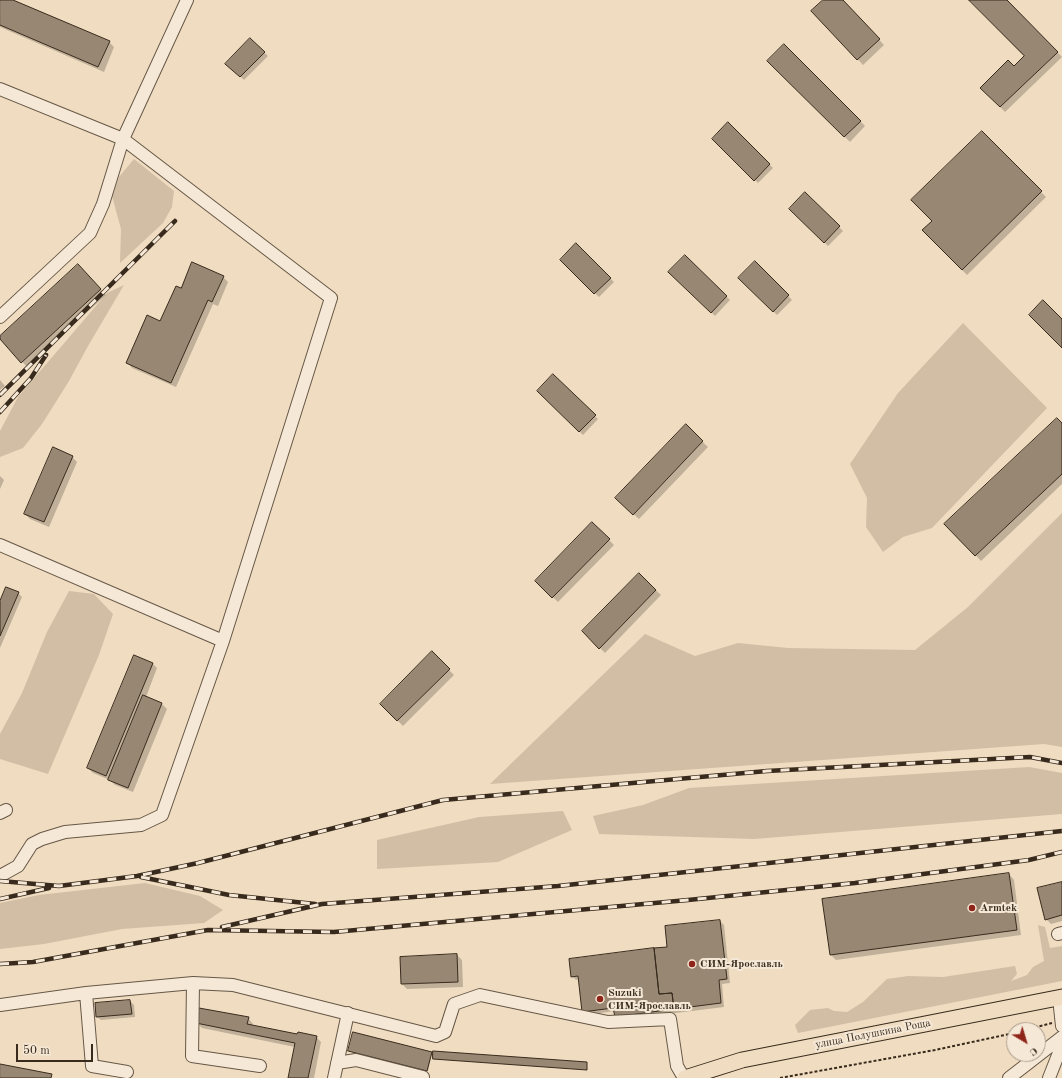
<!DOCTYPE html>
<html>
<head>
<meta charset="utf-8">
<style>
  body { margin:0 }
  #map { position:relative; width:1062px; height:1078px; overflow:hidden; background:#f0dcc0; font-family:"Old Standard TT",serif }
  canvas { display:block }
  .north { position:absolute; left:1006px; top:1022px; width:40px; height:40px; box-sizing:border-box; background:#f5e8d6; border:1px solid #a99c8c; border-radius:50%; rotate:142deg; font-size:11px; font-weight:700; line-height:16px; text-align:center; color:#382b1d }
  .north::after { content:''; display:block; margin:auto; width:14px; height:18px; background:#8f2418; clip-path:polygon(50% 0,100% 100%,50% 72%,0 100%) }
  .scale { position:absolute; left:16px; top:1044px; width:77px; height:18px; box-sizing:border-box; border:2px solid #382b1d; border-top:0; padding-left:5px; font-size:12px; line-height:14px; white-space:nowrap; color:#382b1d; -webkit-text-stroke:3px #f5e8d6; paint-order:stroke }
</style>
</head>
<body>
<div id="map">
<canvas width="1062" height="1078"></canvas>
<div class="north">С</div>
<div class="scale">50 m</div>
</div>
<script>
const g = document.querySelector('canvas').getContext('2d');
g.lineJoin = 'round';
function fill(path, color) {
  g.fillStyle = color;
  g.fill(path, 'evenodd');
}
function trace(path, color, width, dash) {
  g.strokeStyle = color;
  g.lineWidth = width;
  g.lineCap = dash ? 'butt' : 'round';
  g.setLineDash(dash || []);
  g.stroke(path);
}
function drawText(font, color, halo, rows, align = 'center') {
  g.font = font + ' "Old Standard TT",serif';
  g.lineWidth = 4;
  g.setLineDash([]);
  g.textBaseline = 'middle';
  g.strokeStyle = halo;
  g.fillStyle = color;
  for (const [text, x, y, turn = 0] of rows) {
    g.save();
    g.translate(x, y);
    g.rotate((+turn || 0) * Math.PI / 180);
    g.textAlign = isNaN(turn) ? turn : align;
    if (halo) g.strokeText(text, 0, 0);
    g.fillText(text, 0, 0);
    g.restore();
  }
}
fill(new Path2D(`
  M134 159 174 191 172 207 163 223 120 263 121 229 112 196 119 177Z
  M124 285 88 346 69 381 42 424 23 448 0 457V431L18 397 107 293Z
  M963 323 1047 408 932 528 903 537 883 552 866 527 867 498 850 464 898 393Z
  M1062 513V747L1044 744 490 784 645 634 695 656 738 643 788 648 915 650 968 607Z
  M69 591 94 594 113 614 99 655 48 774 0 759V734L22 693 47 632Z
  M1029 767 1062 773V814L754 839 599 834 593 816 643 805 689 788Z
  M563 811 572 830 498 862 377 869V840L479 817Z
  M145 883 200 896 223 910 204 923 122 929 44 944 0 949V903L39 895Z
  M1038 925 1045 927 1050 948 1062 946V981L798 1033 795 1025 810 1010 828 1008 834 1011 847 1012 863 1002 887 979 908 976 943 977 1015 966 1017 974 1011 981 1027 975 1033 967 1044 961Z`), '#d1bea4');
fill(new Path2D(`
  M0 0H10L109 42 114 47 104 72 0 27Z
  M825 0H842L884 45 863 65 813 11Z
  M970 0H1006L1062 57 1005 112 981 88 1013 67 1026 56Z
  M250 39 268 56 244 80 227 64Z
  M784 45 865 126 850 142 769 61Z
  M728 124 773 168 758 183 713 139Z
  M982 132 1046 197 967 275 923 230 933 221Z
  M805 193 843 231 828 246 790 209Z
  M576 245 614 282 599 297 561 260Z
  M685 256 730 300 715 316 670 272Z
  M755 262 792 300 777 315 740 278Z
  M83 270 106 295 27 367 0 337Z
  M223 277 228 282 218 306 213 304 176 387 132 368 127 362 161 322 181 289Z
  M553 375 598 419 583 435 538 391Z
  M0 380 5 386 0 390Z
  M1062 424V484L981 561 946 524Z
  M686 426 708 447 639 519 616 498Z
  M72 457 77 462 49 527 30 519 25 514Z
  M0 476 4 480 0 489Z
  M592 523 614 545 558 602 536 581Z
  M639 574 661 595 605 653 583 631Z
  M18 593 22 597 0 648V604Z
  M432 653 454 675 403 726 381 704Z
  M152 663 157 668 146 697 162 704 167 709 133 792 115 785 110 780 93 773 88 768Z
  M1009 874 1014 880 1021 935 836 960 831 955Z
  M1062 883V921L1051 924 1046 919Z
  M720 921 724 925 730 983 722 984 724 1007 619 1020 615 1011 587 1015 579 979 576 980 572 976 668 948Z
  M457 955 462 960 463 987 407 989 402 984Z
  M130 1001 134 1005 135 1017 101 1020 97 1017Z
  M248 1018 253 1024V1026L298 1035 316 1037 321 1042 314 1078H289L295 1047 202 1028 197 1023Z
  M354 1033 432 1053 428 1071 350 1051Z
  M434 1052 587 1063V1070L435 1059Z
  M1015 1054H1031L1017 1058Z`), '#0003');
const building = new Path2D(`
  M0 0H13L110 41 98 67 0 25Z
  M823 0H843L880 39 857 60 811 11Z
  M969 0H1007L1058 52 1000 107 980 88 1008 60 1014 66 1024 56Z
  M250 38 265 52 240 77 225 64Z
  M784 44 861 121 844 137 767 61Z
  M728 122 770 164 754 181 712 139Z
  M982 131 1042 191 962 270 922 230 932 221 911 200Z
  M805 192 840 226 824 243 789 209Z
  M576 243 611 278 594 294 560 260Z
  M685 255 727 296 711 313 668 272Z
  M755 261 789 295 773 312 738 278Z
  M192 262 224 276 212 302 208 300 171 383 126 363 147 315 160 321 176 286 181 288Z
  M78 264 101 289 21 363 0 339V336Z
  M1043 300 1062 319V348L1029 315Z
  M553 374 596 415 579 432 537 391Z
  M1057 418 1062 423V474L975 556 944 524Z
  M686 424 703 441 633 515 615 498Z
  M53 447 73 456 44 522 24 514Z
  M592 522 610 539 552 598 535 581Z
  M639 573 656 590 599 649 582 631Z
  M6 587 19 592 0 636V601Z
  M432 651 450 669 397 721 380 704Z
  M134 655 153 663 106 776 87 768Z
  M143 695 162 703 128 788 108 780Z
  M1009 873 1017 930 830 955 822 899Z
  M1062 882V915L1045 920 1037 888Z
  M720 920 727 979 719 980 721 1003 674 1009 672 993 659 994 654 948 667 947 665 926Z
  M654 948 659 994 672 993 674 1009 615 1017 613 1008 582 1012 578 976 571 977 569 959Z
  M457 954 458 982 401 984 400 957Z
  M130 1000 132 1014 96 1017 95 1003Z
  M199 1008 249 1017 247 1024 297 1034 298 1032 317 1036 308 1078H288L295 1043 196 1023Z
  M353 1032 432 1052 427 1071 348 1051Z
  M433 1051 587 1062V1070L433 1059Z
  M0 1064 52 1074 51 1078H0Z`);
fill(building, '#988772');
trace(building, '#382b1d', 1);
const minor = new Path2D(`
  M0 89 123 139 331 298 223 641 162 815 141 825 65 832 42 839 32 844 18 866 0 876
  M0 317 90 233 103 204 123 139 187 0
  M0 545 223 641
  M0 813 6 810
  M1058 934 1062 933
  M193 983 192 1056 260 1066
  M86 993 92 1066 127 1072
  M1059 998 1062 1026
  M0 1005 86 993 193 983 233 985 436 1036 445 1032 454 1004 480 995 608 1022 670 1019 677 1066 684 1078
  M337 1063 356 1060 423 1077
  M334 1078 348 1013
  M1009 1078 1062 1037
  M1049 1078 1062 1045`);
const major = new Path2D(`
  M685 1078 742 1060 1062 997`);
trace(minor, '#665746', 14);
trace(major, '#382b1d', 17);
trace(new Path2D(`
  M1025 1030 1052 1023
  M780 1078 935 1050 1014 1033`), '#382b1d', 2, [3, 2]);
trace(minor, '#f5e8d6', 12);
trace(major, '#f0dcc0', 15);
const rail = new Path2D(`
  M0 395 175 221
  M0 412 31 378 46 355
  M141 877 229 895 315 904
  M0 881 59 886 137 876 198 863 443 800 767 771 1030 757 1062 763
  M0 899 49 888
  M222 927 322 904 558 886 1062 831
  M0 964 33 962 208 930 334 932 688 900 855 883 1029 860 1062 852`);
trace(rail, '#382b1d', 4.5);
trace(rail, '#f5e8d6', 3, [9]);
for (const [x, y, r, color] of [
  [972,908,4,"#8f2418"],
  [692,964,4,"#8f2418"],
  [600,999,4,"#8f2418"]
]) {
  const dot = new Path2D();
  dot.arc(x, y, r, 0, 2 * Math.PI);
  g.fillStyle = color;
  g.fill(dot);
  trace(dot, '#f5e8d6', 1.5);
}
drawText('bold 11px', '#382b1d', '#f5e8d6', [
  ["Armtek",980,908],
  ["СИМ-Ярославль",700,964],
  ["Suzuki",608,993],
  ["СИМ-Ярославль",608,1006]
], 'left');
drawText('11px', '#382b1d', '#f5e8d6', [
  ["улица Полушкина Роща",873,1034,-11]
]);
</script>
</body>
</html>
